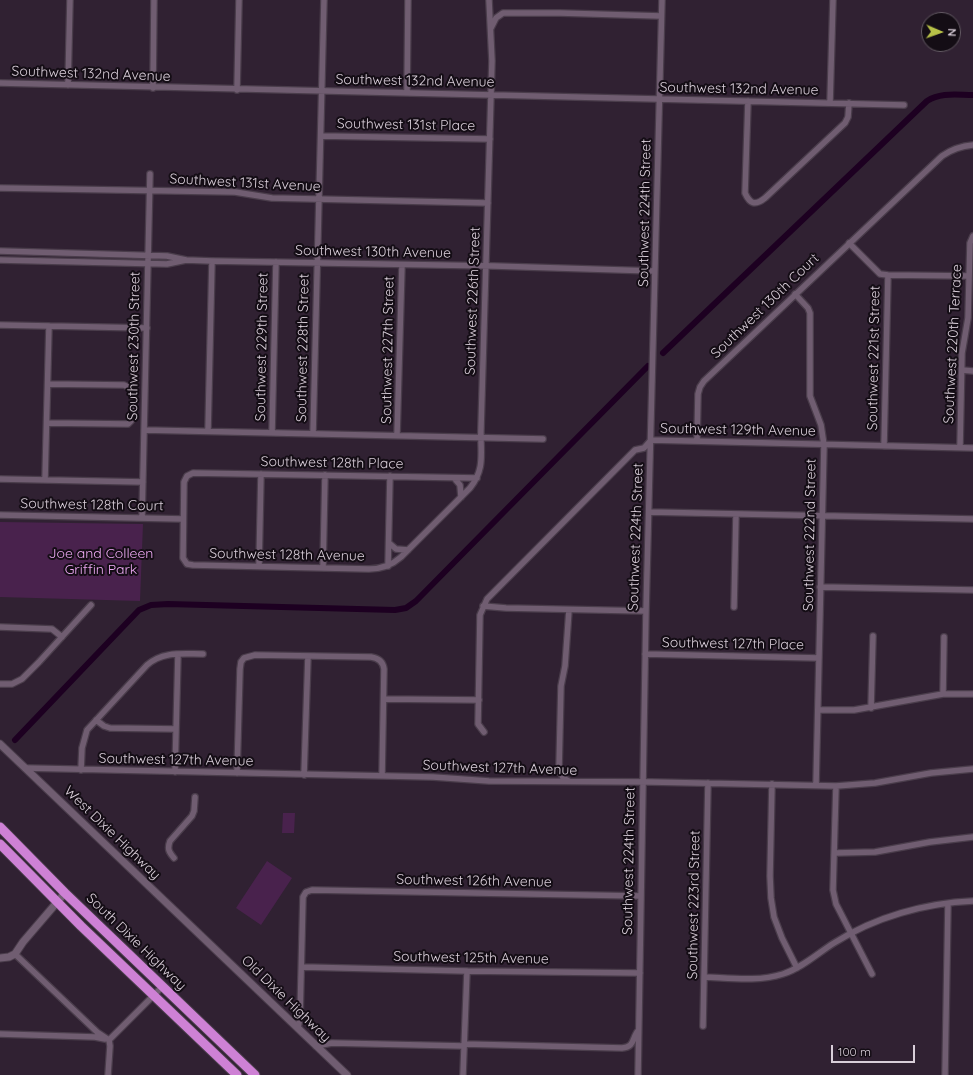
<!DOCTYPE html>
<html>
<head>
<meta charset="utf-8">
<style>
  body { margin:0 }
  #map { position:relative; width:973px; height:1075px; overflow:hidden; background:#302132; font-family:Quicksand,sans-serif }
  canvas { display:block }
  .north { position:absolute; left:921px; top:12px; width:40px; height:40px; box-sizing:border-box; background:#140d15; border:1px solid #635a63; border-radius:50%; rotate:92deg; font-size:11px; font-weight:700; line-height:16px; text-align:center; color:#d9ced9 }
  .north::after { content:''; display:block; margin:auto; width:14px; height:18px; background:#b7c148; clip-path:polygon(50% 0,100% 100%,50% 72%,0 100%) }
  .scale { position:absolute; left:831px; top:1045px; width:84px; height:18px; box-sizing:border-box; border:2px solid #d9ced9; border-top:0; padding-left:5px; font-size:12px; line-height:14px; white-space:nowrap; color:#d9ced9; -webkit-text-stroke:3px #140d15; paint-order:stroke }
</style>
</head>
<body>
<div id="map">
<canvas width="973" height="1075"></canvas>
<div class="north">N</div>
<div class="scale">100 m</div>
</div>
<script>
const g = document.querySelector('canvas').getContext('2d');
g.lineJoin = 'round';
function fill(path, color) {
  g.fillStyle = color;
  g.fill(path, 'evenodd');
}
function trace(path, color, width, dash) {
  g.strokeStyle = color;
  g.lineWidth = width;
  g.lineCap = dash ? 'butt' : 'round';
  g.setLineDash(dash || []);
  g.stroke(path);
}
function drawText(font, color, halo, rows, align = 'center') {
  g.font = font + ' Quicksand,sans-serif';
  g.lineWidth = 4;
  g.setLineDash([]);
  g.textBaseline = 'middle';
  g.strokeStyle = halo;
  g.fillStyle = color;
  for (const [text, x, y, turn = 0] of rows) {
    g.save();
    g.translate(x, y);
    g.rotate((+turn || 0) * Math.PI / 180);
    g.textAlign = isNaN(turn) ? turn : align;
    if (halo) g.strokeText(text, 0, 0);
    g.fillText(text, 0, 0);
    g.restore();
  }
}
fill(new Path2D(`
  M0 522 143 524 140 601 0 597Z
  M283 813H295L294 833H282Z
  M267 861 292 878 261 925 236 908Z`), '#49224d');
trace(new Path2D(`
  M663 353 927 101C941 92 957 95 973 95
  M15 740 139 610 151 605 168 604 395 610 406 608 416 601 648 366`), '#1d0021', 6);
const minor = new Path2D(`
  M491 28 496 18 503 13H560L661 16
  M0 83 904 105
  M68 85 70 0
  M153 88 154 0
  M237 90 239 0
  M407 93 408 0
  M748 101 745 193C750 204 755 206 765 198L845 123 848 117 849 103
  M830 103 833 0
  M321 136 490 139
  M0 188 235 192 272 198 488 203
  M849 243 880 274 888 275 969 276
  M0 251 167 256 186 260
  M0 260 167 264 186 260 212 261 494 266 654 271
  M795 294 808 308 810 313V396L821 425 824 445 816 785
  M0 325 147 328
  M962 370 973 371
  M47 423 128 424 131 421 133 417V394L130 388 124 385 48 384
  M144 430 543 439
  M208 431 212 261
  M272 433 276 262
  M313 434 324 0
  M397 435 402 265
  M697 441 698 394 700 387 704 381 942 156C952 149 961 146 973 145
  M884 446 888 275
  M960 447 962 353 968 318 970 243 973 236
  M454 478 460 485 461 497
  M477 478 193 473 187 476 184 482 183 558 187 564 193 565 369 569C382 569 392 565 401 557L470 488C486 468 480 452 481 428L492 61 489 0
  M0 479 143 482
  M45 480 49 326
  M649 512 973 519
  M0 515 183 519
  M142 518 150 174
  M389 543 396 549 408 550
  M259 566 261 474
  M388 566 390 476
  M323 568 325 475
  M820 587 973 590
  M483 606 506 608 646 611
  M734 607 736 514
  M569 610 565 666 561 686 559 769C561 775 563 779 569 781
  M0 627 52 629 62 637
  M645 654 819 658
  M0 684H12L22 679 39 662 91 605
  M943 694 944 637
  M384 699 479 700
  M871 708 873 636
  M818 710H854L943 694H973
  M96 720 104 726 110 728 176 729
  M484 732 478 724 480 615 487 599 635 450 644 448 651 440 973 448
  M25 768 433 777 489 781 651 782 836 786 875 783 931 773 973 769
  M81 770 82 748 87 730 147 665C163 651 182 654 203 654
  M175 772 178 654
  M237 773 240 669 241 662 244 658 255 655 371 657C378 658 383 661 384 669L382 776
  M304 775 308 656
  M772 784 770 876 771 898 774 917 782 938 797 968
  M836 786 833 890 836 904 872 974
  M835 853 875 852 930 842 973 837
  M174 858C169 852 167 849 170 841L192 816 194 811 195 797
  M15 954 97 1032 109 1040
  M302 967 467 971 640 973
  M704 977C730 978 758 982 783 974 802 968 818 953 834 943 875 917 925 903 973 901
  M703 1026 708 783
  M298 1028 300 1017 303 897 306 892 312 890 641 896
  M0 1034 95 1037 105 1039
  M109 1040 162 987
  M464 1044 622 1048C634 1047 632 1040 637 1032
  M316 1046 332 1043 464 1046
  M108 1075 110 1046 109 1040
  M463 1075 467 971
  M638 1075 646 611 662 0
  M945 1075 948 904`);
const tertiary = new Path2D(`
  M0 744 347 1075
  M0 958 9 957 15 954 23 942 65 893`);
const trunk = new Path2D(`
  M0 827 65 893 255 1075
  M0 844 81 926 237 1075`);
trace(minor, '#4a3d4b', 8);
trace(tertiary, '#4a3d4b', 9);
trace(trunk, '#4a3d4b', 11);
trace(minor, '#705d71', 5.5);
trace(tertiary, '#705d71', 7);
trace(trunk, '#ce81d5', 9);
drawText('14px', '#d9ced9', '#140d15', [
  ["Southwest 132nd Avenue",91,74,2],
  ["Southwest 132nd Avenue",415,81,1],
  ["Southwest 132nd Avenue",739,89,1],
  ["Southwest 131st Place",406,125,1],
  ["Southwest 131st Avenue",245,183,3],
  ["Southwest 224th Street",645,213,-89],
  ["Southwest 130th Avenue",373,252,1],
  ["Southwest 226th Street",473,301,-88],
  ["Southwest 130th Court",765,306,-44],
  ["Southwest 220th Terrace",953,344,-87],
  ["Southwest 230th Street",134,346,-89],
  ["Southwest 229th Street",262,347,-89],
  ["Southwest 228th Street",303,348,-89],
  ["Southwest 227th Street",388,350,-89],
  ["Southwest 221st Street",874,358,-89],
  ["Southwest 129th Avenue",738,430,1],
  ["Southwest 128th Place",332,463,1],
  ["Southwest 128th Court",92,505,1],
  ["Southwest 222nd Street",810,535,-89],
  ["Southwest 224th Street",636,537,-88],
  ["Southwest 128th Avenue",287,555,1],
  ["Southwest 127th Place",733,644,1],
  ["Southwest 127th Avenue",176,760,1],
  ["Southwest 127th Avenue",500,768,2],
  ["West Dixie Highway",112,833,44],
  ["Southwest 224th Street",629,861,-89],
  ["Southwest 126th Avenue",474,881,1],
  ["Southwest 223rd Street",694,905,-89],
  ["South Dixie Highway",136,942,44],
  ["Southwest 125th Avenue",471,958,1],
  ["Old Dixie Highway",286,999,44]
]);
drawText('14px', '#efaaf5', '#140d15', [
  ["Joe and Colleen",101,554],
  ["Griffin Park",101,570]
]);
</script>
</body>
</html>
